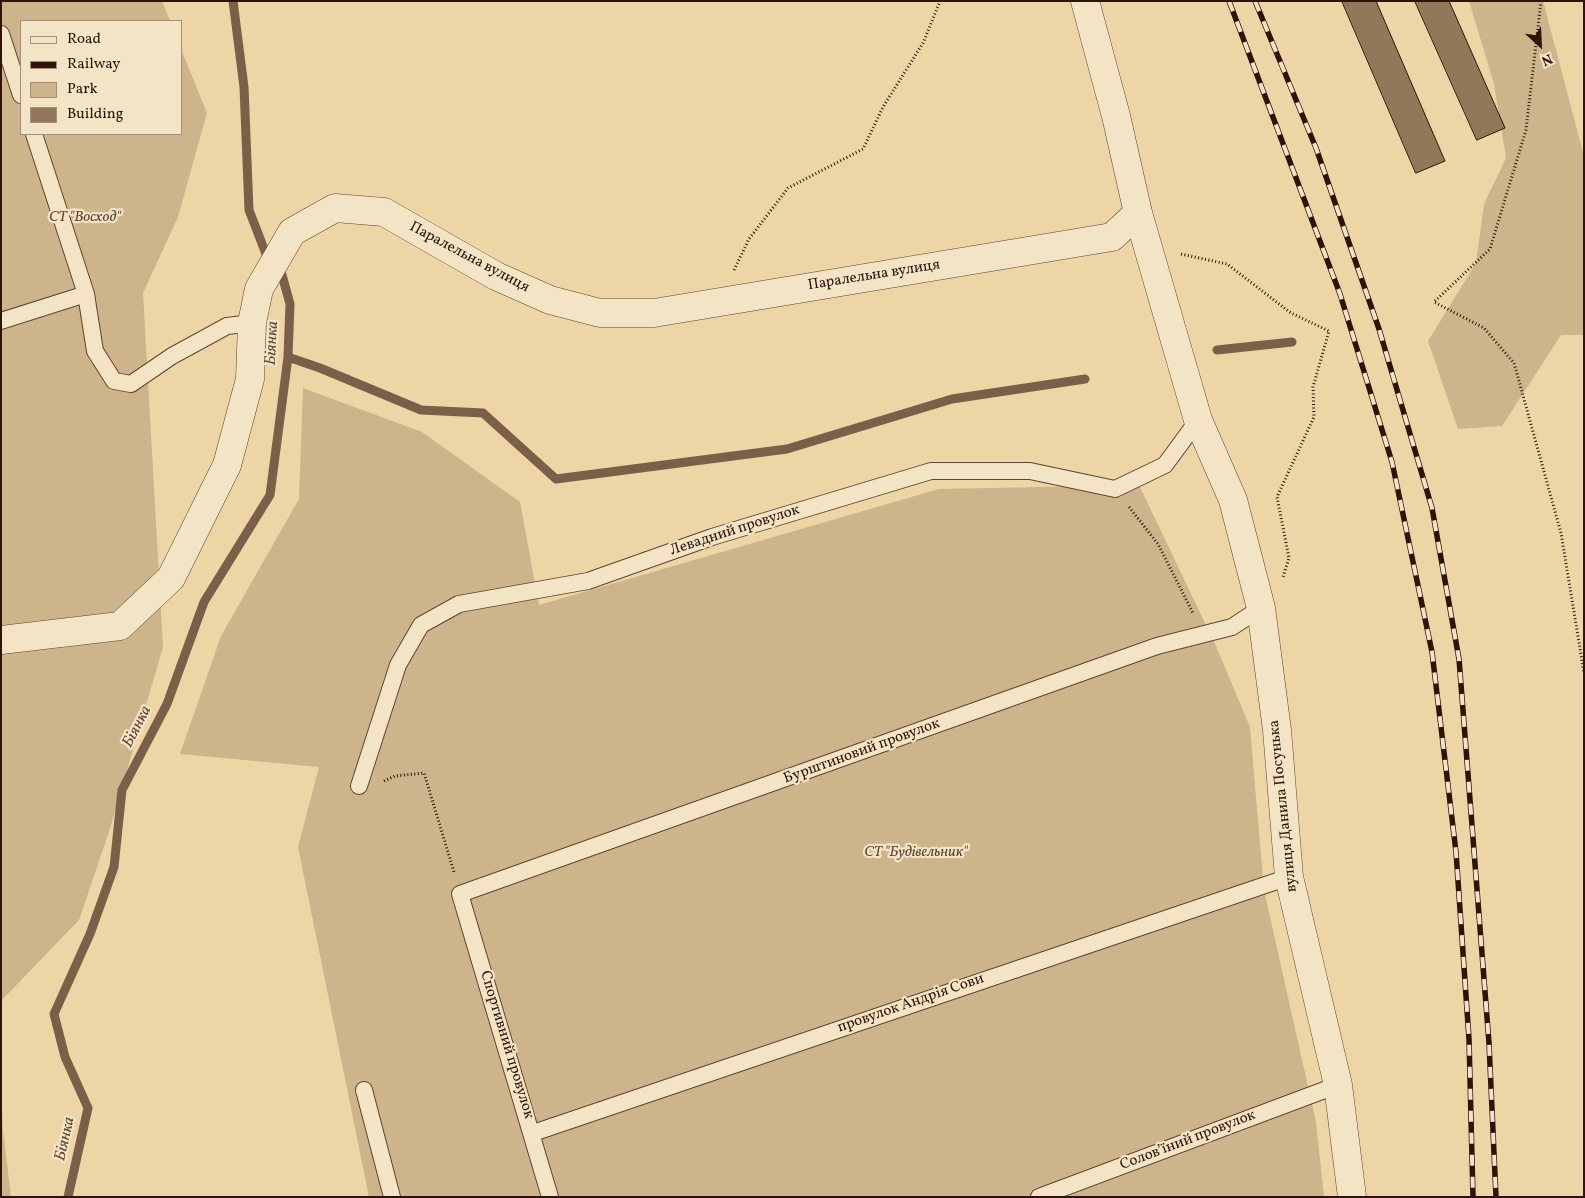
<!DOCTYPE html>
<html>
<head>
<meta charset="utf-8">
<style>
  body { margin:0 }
  #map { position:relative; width:1585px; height:1198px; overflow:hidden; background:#edd5a6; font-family:Vollkorn,serif }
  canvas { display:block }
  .frame { position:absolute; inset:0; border:2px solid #2e130a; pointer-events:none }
  .legend { position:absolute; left:20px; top:20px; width:162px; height:115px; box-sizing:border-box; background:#f3e4c5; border:1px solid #a4907a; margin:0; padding:6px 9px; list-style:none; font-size:15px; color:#2e130a }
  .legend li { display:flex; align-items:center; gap:10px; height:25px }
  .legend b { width:25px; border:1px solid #a4907a }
  .north { position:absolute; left:1515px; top:20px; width:50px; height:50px; -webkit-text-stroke:4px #f3e4c5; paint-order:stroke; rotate:155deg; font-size:14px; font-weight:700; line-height:20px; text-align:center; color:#2e130a }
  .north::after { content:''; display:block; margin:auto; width:18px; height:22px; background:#2e130a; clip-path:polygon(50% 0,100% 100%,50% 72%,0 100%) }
</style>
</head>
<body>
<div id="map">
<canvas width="1585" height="1198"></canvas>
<div class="frame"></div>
<ul class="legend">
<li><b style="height:6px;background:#f3e4c5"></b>Road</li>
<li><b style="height:6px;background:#2e130a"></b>Railway</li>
<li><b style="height:14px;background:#cdb48b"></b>Park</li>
<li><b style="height:14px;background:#91785b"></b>Building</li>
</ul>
<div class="north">N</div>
</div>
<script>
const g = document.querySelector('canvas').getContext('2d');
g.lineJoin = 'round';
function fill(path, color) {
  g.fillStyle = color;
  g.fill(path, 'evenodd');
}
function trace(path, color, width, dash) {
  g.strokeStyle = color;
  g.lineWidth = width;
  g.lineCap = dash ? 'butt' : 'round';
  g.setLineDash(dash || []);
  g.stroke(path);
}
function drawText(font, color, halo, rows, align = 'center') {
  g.font = font + ' Vollkorn,serif';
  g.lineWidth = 4.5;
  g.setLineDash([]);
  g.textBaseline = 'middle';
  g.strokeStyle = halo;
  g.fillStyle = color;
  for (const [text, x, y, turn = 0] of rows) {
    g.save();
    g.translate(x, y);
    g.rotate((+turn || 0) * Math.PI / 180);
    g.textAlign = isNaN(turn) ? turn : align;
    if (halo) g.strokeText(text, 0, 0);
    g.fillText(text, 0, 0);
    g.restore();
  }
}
fill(new Path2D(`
  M1 1H162L170 21H21V134H181V49L207 113 178 217 143 293 163 647 109 832 79 920 1 1001Z
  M1469 1H1543L1584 156V335H1561L1502 426 1458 429 1428 341 1476 263 1484 204 1506 158 1494 84Z
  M303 388 422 432 520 502 539 605 939 489 1139 485 1215 644 1250 727 1264 890 1316 1122 1324 1197H369L298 847 319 767 180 754 221 636 299 499Z
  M1 1096 3 1130 11 1197H1Z`), '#cdb48b');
trace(new Path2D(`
  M233 1 244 87 249 210 266 254
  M1217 350 1292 342
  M288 357 320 368 421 410 483 413 556 479 787 449 952 399 1085 379
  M68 1197 88 1108 65 1057 54 1014 90 934 114 867 122 790 167 704 204 602 270 495 288 357 290 304 282 275`), '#7a6048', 9);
const building = new Path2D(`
  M1342 1H1376L1445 161 1416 173Z
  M1415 1H1449L1505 128 1477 140Z`);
fill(building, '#91785b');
trace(building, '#2e130a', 1);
const lane = new Path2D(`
  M1 34 21 95
  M34 134 86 294 95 351 114 381 131 384 172 356 227 326 252 323
  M1 321 86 294
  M359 786 398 665 421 625 459 604 588 581 712 537 931 471H1030L1115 489 1165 465 1198 420
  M364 1090 392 1197
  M533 1133 1289 877
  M550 1197 460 894 1157 646 1232 627 1261 608
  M1039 1197 1338 1085`);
const street = new Path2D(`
  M1085 1 1116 116 1138 213 1198 420 1233 500 1261 608 1277 730 1289 877 1338 1085 1352 1197
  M1 640 120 626 171 578 227 465 250 379 252 323 259 289 292 232 335 208 384 212 496 276 550 300 600 313H654L1112 237 1138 213`);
trace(lane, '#5e4431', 18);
trace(street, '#5e4431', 29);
trace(new Path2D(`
  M1541 1 1526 130 1490 249 1434 302 1484 328 1514 363 1561 533 1584 673
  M1181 254 1227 264 1291 313 1329 331 1313 387 1314 417 1277 497 1289 558 1283 577
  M734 270 749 239 788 188 863 149 883 107 923 43 940 1
  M1129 507 1158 544 1193 613
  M384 781 395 776 424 773 454 872`), '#2e130a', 3, [1, 2.5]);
trace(lane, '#f3e4c5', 16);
trace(street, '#f3e4c5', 28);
const rail = new Path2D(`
  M1229 1 1340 294 1392 462 1432 652 1456 852 1469 1039 1473 1197
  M1255 1 1316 148 1379 329 1432 508 1459 659 1489 1043 1496 1197`);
trace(rail, '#2e130a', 5.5);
trace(rail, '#f3e4c5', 4, [11]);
drawText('italic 15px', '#5e4331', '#f3e4c5', [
  ["СТ \"Восход\"",85,218],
  ["СТ \"Будівельник\"",916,853]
]);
drawText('15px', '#2e130a', '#f3e4c5', [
  ["Паралельна вулиця",469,258,28],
  ["Паралельна вулиця",874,276,-9],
  ["Левадний провулок",735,531,-18],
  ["Бурштиновий провулок",862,752,-20],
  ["вулиця Данила Посунька",1284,806,-96],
  ["провулок Андрія Сови",911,1004,-19],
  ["Спортивний провулок",506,1045,73],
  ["Соловʼїний провулок",1188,1141,-21]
]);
drawText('italic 16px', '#604633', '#f3e4c5', [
  ["Біянка",273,343,-87],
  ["Біянка",138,727,-63],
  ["Біянка",66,1139,-77]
]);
</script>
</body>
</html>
